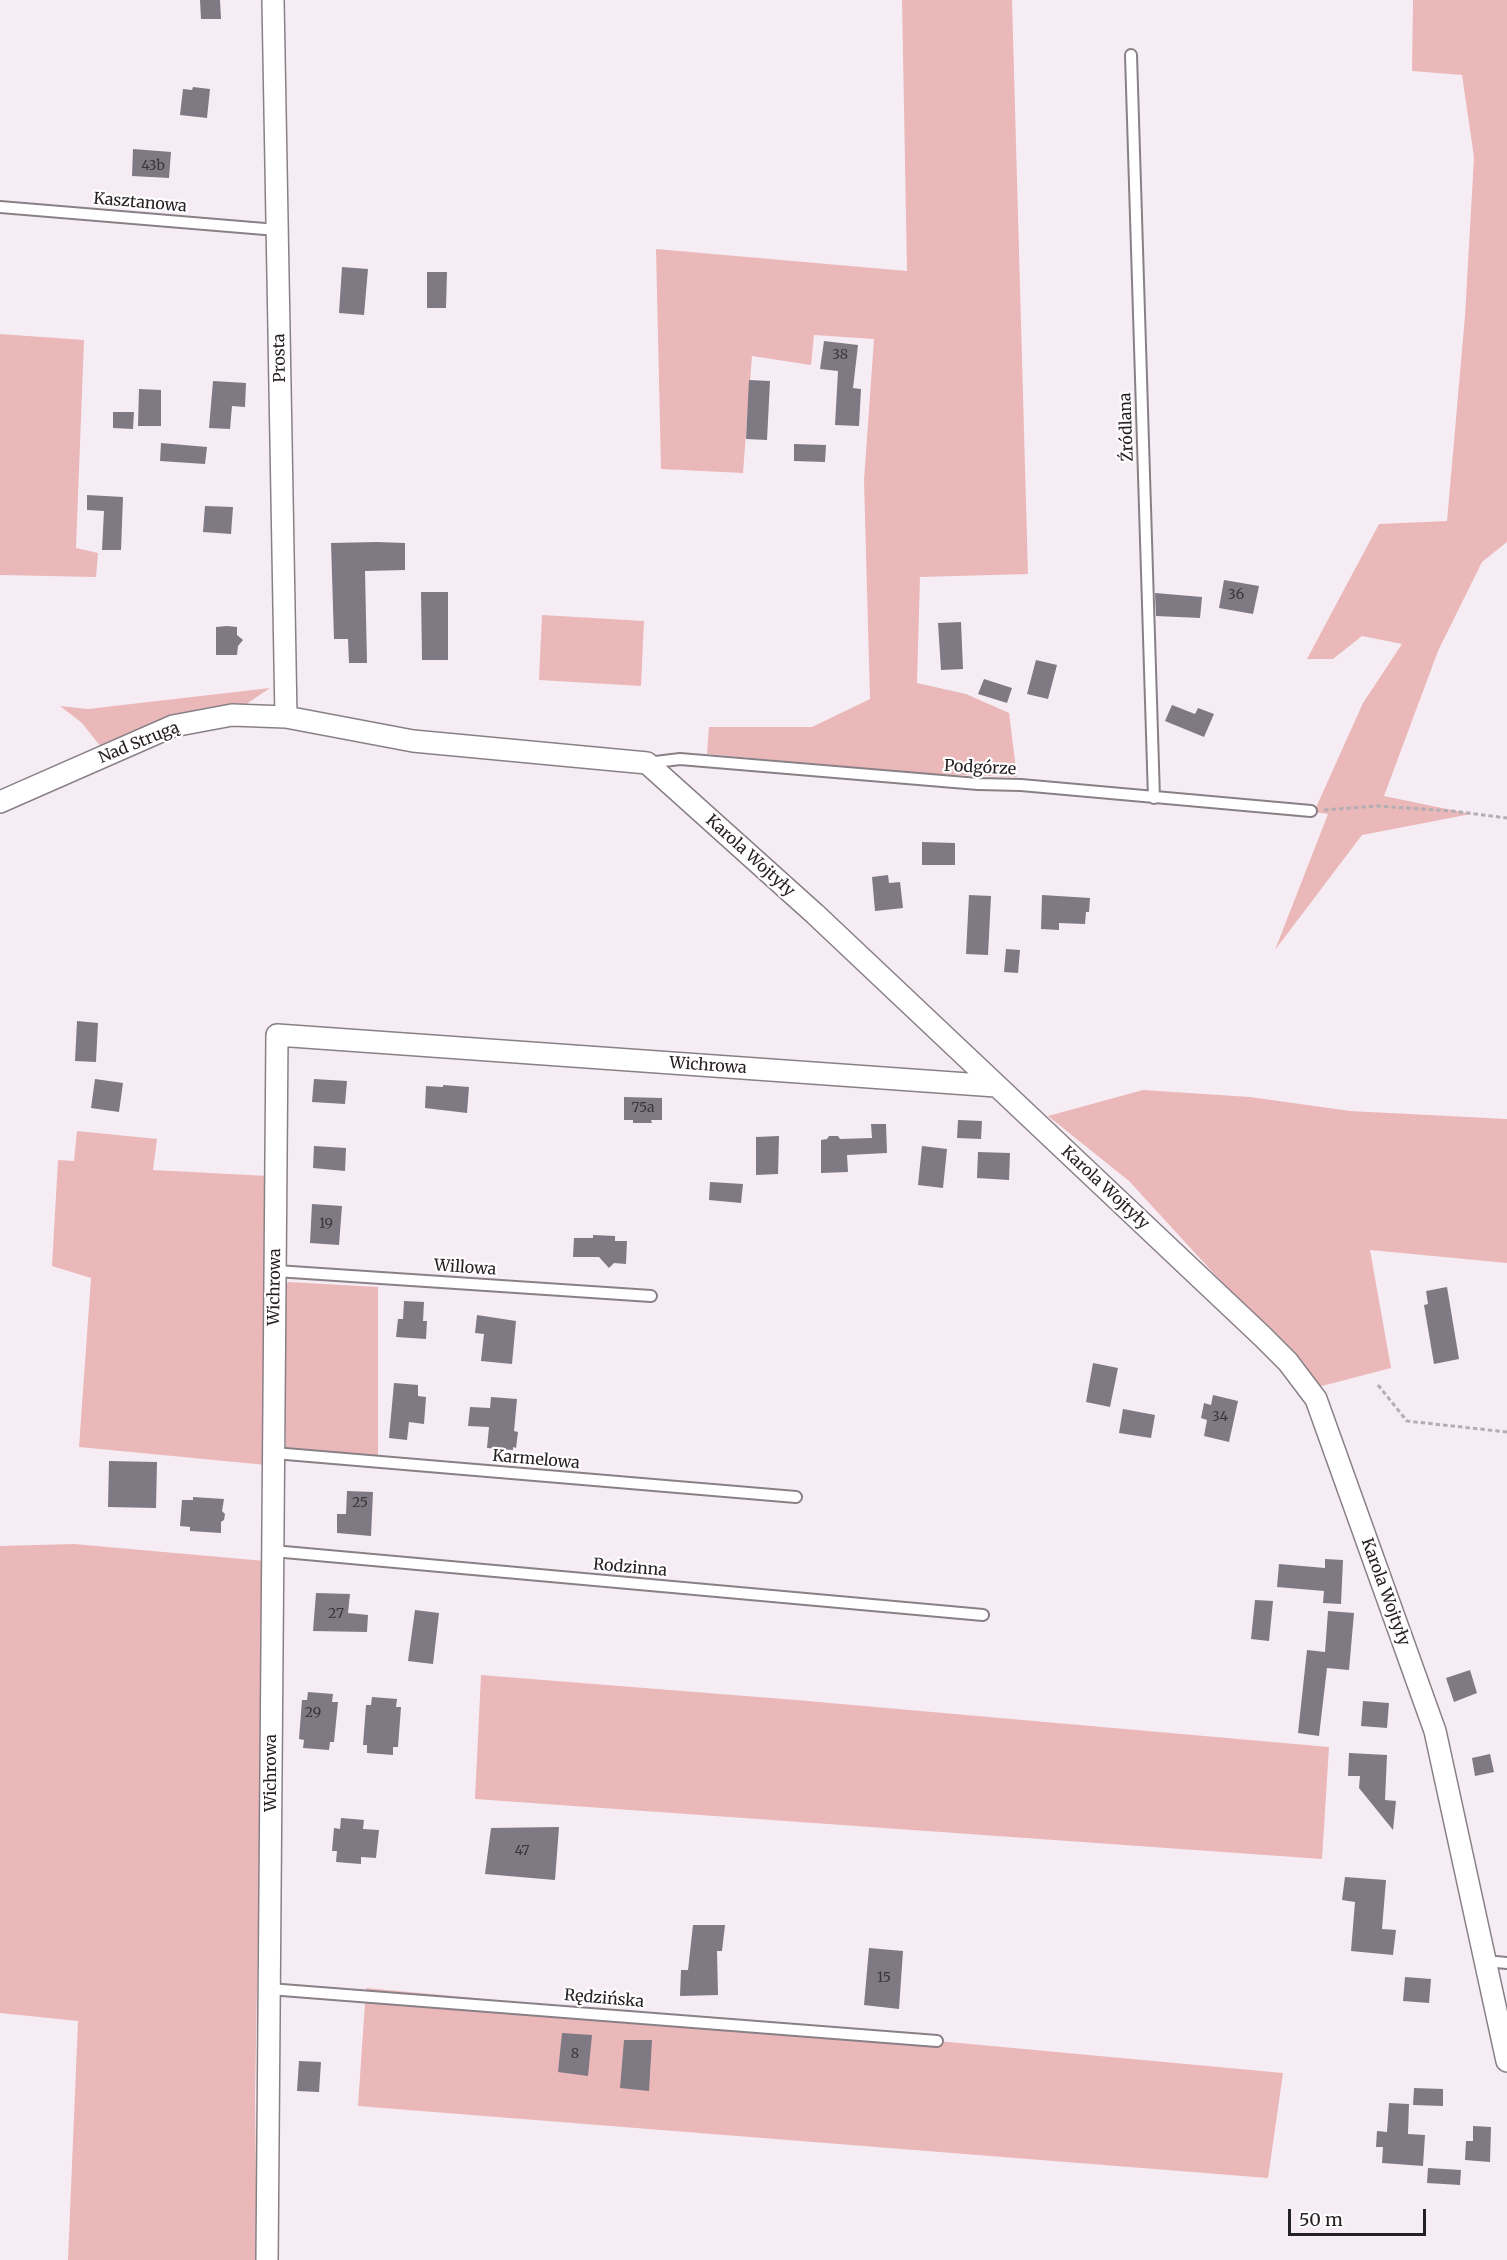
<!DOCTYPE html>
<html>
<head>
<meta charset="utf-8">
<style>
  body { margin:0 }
  #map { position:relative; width:1507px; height:2260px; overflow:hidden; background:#f6edf4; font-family:Merriweather,serif }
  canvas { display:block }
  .scale { position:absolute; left:1288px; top:2209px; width:138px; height:27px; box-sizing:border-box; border:3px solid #242123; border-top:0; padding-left:8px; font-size:18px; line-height:21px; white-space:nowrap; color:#242123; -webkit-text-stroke:4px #fffdfe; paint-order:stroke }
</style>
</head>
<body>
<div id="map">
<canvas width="1507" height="2260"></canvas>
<div class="scale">50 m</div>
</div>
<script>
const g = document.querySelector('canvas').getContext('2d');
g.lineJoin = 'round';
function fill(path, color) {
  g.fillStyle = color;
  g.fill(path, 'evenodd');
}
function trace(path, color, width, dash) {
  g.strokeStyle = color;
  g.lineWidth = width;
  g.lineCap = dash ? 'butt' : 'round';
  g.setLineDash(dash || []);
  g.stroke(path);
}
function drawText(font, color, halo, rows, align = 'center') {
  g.font = font + ' Merriweather,serif';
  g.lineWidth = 4.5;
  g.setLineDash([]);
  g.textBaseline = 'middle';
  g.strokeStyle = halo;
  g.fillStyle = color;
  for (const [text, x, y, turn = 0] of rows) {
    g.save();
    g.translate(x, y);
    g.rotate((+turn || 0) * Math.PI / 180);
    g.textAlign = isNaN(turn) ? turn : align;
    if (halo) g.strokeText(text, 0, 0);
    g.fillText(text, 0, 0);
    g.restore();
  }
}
fill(new Path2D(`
  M902 0H1012L1028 574 920 577 917 683 966 694 1009 713 1017 777 932 774 707 754 709 727H812L870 699 864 480 874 339 814 335 811 365 752 356 743 473 661 469 656 249 907 271Z
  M1413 0H1507V542L1482 562 1438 651 1384 796 1471 814 1362 835 1275 950 1328 814 1314 812 1363 703 1402 644 1362 636 1333 659H1307L1379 524 1447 521 1465 316 1474 157 1462 75 1412 71Z
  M0 334 84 340 76 548 98 553 96 577 0 575Z
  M542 615 644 621 641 686 539 680Z
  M270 688 245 705 101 747 82 723 60 706 88 709Z
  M1143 1090 1250 1097 1350 1111 1507 1119V1263L1370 1250 1391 1368 1318 1387 1129 1181 1048 1116Z
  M77 1131 157 1139 153 1170 268 1176 266 1465 79 1447 91 1278 52 1266 58 1160 74 1161Z
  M288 1282 378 1287V1456L286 1447 282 1294Z
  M74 1544 265 1561 255 2097 257 2260H68L78 2021 0 2013V1546Z
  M481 1675 796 1700 1329 1747 1322 1859 475 1799Z
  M366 1988 1283 2073 1268 2178 358 2106Z`), '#ebb8b9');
fill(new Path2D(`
  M200 0H220L221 19H201Z
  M193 87 210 89 207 118 180 115 183 89 192 90Z
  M133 149 171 152 169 178 132 176Z
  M342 267 368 269 364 315 339 313Z
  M427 272H447L446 308H427Z
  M824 341 858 345 853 388 861 389 859 426 835 425 838 371 820 369Z
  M749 380 770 381 767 440 746 439Z
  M213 381 246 383 245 407 232 406 230 429 209 428Z
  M139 389 161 390V426H138Z
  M113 412H134L133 429 113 428Z
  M161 443 207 447 205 464 160 461Z
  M794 444 826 445 825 462 794 461Z
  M87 495 123 497 121 550H102L104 511 87 510Z
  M205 506 233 507 231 534 203 532Z
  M377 542 405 543V570L365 571 367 663H349L348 639H334L331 543Z
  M1224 580 1259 586 1253 614 1219 608Z
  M421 592H448V660H422Z
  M1155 593 1202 597 1200 618 1156 616Z
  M961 622 963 669 941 670 938 623Z
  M227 626 237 627V635L243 640 238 646 237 655H216V627Z
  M1036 660 1057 665 1048 699 1027 694Z
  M984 679 1012 688 1007 703 978 694Z
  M1172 705 1195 714 1198 708 1214 714 1204 737 1165 721Z
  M922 842 955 843V865H922Z
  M888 875 889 883 900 882 903 908 875 911 872 877Z
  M969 895 991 896 988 955 966 954Z
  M1042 895 1090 898 1089 912H1086L1085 924 1059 923V930L1041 929Z
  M1006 949 1020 950 1018 973 1004 972Z
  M77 1021 98 1023 96 1062 75 1061Z
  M95 1079 123 1083 119 1112 91 1108Z
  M314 1079 347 1081 345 1104 312 1102Z
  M443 1085 469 1087 467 1113 425 1108 426 1086 443 1087Z
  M624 1097 662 1098V1120H651L652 1123H633V1120H624Z
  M958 1120 982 1121 981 1139 957 1138Z
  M871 1124H886L887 1153 847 1155 848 1172 821 1173V1140L827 1139 829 1136H838L840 1139 872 1138Z
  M779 1136 778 1174 756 1175V1137Z
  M314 1146 346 1148 345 1171 313 1168Z
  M922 1146 947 1149 943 1188 918 1185Z
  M978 1152 1010 1153 1009 1180 977 1178Z
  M710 1182 743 1184 741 1203 709 1200Z
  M312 1204 342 1206 339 1245 310 1243Z
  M593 1235 615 1236V1241H627L626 1264 614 1263 609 1268 599 1257H573L574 1238H593Z
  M1447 1287 1459 1359 1434 1364 1424 1305 1428 1304 1426 1291Z
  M404 1301 424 1302 423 1321H427L426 1339 396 1337 398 1319H403Z
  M477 1315 516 1321 512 1364 481 1361 484 1334 475 1333Z
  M1093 1363 1118 1368 1110 1407 1086 1402Z
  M394 1383 418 1385V1396L426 1397 424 1424 409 1422 407 1440 389 1438Z
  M1213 1395 1238 1401 1229 1442 1204 1436 1207 1420 1201 1418 1204 1403 1211 1405Z
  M491 1397 517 1399 514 1431 518 1432 516 1448 513 1447V1450L487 1448 489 1427 468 1426 470 1407 490 1408Z
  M1123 1409 1155 1415 1151 1438 1119 1433Z
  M109 1461 157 1462 156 1508 108 1507Z
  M347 1491 373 1492 371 1536 337 1533V1514H346Z
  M193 1497 224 1499 222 1511 225 1514 224 1520 221 1522V1533L190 1531V1527L180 1526 182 1500H193Z
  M1325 1559 1343 1560 1341 1604 1323 1603 1324 1591 1277 1587 1279 1564 1325 1568Z
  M316 1593 350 1594 348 1613 368 1615 367 1632 313 1631Z
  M1255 1600 1273 1601 1269 1641 1251 1639Z
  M415 1610 439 1613 433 1664 408 1661Z
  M1328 1611 1354 1613 1349 1670 1327 1668 1319 1736 1298 1733 1307 1650 1325 1652Z
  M1470 1670 1477 1693 1454 1702 1446 1678Z
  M308 1692 333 1694 332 1702H338L334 1742H330L329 1750 303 1748 304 1740 299 1739 302 1700H307Z
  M372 1697 397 1699 396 1707H401L398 1747H393V1755L367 1753V1745H363L366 1705H371Z
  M1363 1701 1389 1703 1387 1728 1361 1726Z
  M1349 1753 1387 1755 1385 1800 1396 1801 1393 1830 1359 1788 1360 1776H1348Z
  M1490 1754 1494 1772 1475 1776 1472 1758Z
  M341 1818 364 1820 363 1829 379 1830 376 1858 361 1857V1864L336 1862 337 1851H332L334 1828 340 1829Z
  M559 1827 555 1880 485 1874 491 1828Z
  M1345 1877 1386 1880 1382 1929 1396 1930 1393 1955 1351 1951 1355 1902 1342 1900Z
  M693 1925H725L722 1951H717L718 1995 680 1996 681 1970H688Z
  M869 1948 903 1951 899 2009 864 2005Z
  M1405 1977 1431 1979 1429 2003 1403 2001Z
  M562 2033 592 2035 588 2076 558 2072Z
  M624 2040H652L649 2091 620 2088Z
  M299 2061 321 2062 319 2092 297 2091Z
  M1414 2088 1443 2089V2106L1413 2105Z
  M1389 2103 1409 2104 1408 2134 1425 2135 1423 2166 1382 2163 1383 2147H1376L1377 2131 1387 2132Z
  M1473 2126 1491 2127 1490 2162 1465 2160 1466 2141H1473Z
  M1428 2168 1461 2170 1460 2185 1427 2183Z`), '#7e7982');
const service = new Path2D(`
  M1131 55 1154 798
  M0 207 277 230
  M647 763 680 759 978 784 1021 785 1311 811
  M276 1271 651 1296
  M274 1453 796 1497
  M273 1551 983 1615
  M1485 1961 1507 1963
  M269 1989 937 2041`);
const minor = new Path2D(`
  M273 0 286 717
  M0 802 173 726 232 715 286 717 413 741 647 763 815 914 1262 1336 1288 1362 1316 1399 1435 1731 1507 2061
  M267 2260 277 1035 996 1086`);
trace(service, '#898087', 14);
trace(minor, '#898087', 24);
trace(new Path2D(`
  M1324 810 1377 806 1452 811 1507 818
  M1378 1385 1407 1421 1507 1432`), '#b4adb3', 3, [4.5, 3]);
trace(service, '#fff', 10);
trace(minor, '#fff', 21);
drawText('14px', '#3a373b', null, [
  ["43b",153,166],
  ["38",840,355],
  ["36",1236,595],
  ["75a",643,1108],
  ["19",326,1224],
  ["34",1220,1417],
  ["25",360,1503],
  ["27",336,1614],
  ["29",313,1713],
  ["47",522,1851],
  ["15",884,1978],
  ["8",575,2054]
]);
drawText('16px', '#242123', '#fffdfe', [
  ["Kasztanowa",140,203,5],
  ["Prosta",280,358,-91],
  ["Źródlana",1127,427,-92],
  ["Nad Strugą",139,743,-22],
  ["Podgórze",980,768,3],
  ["Karola Wojtyły",750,856,42],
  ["Wichrowa",708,1066,4],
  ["Karola Wojtyły",1105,1188,43],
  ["Willowa",465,1268,4],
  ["Wichrowa",275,1287,-89],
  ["Karmelowa",536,1460,5],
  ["Rodzinna",630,1568,5],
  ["Karola Wojtyły",1385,1592,70],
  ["Wichrowa",271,1773,-90],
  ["Rędzińska",604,1999,5]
]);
</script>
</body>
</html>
